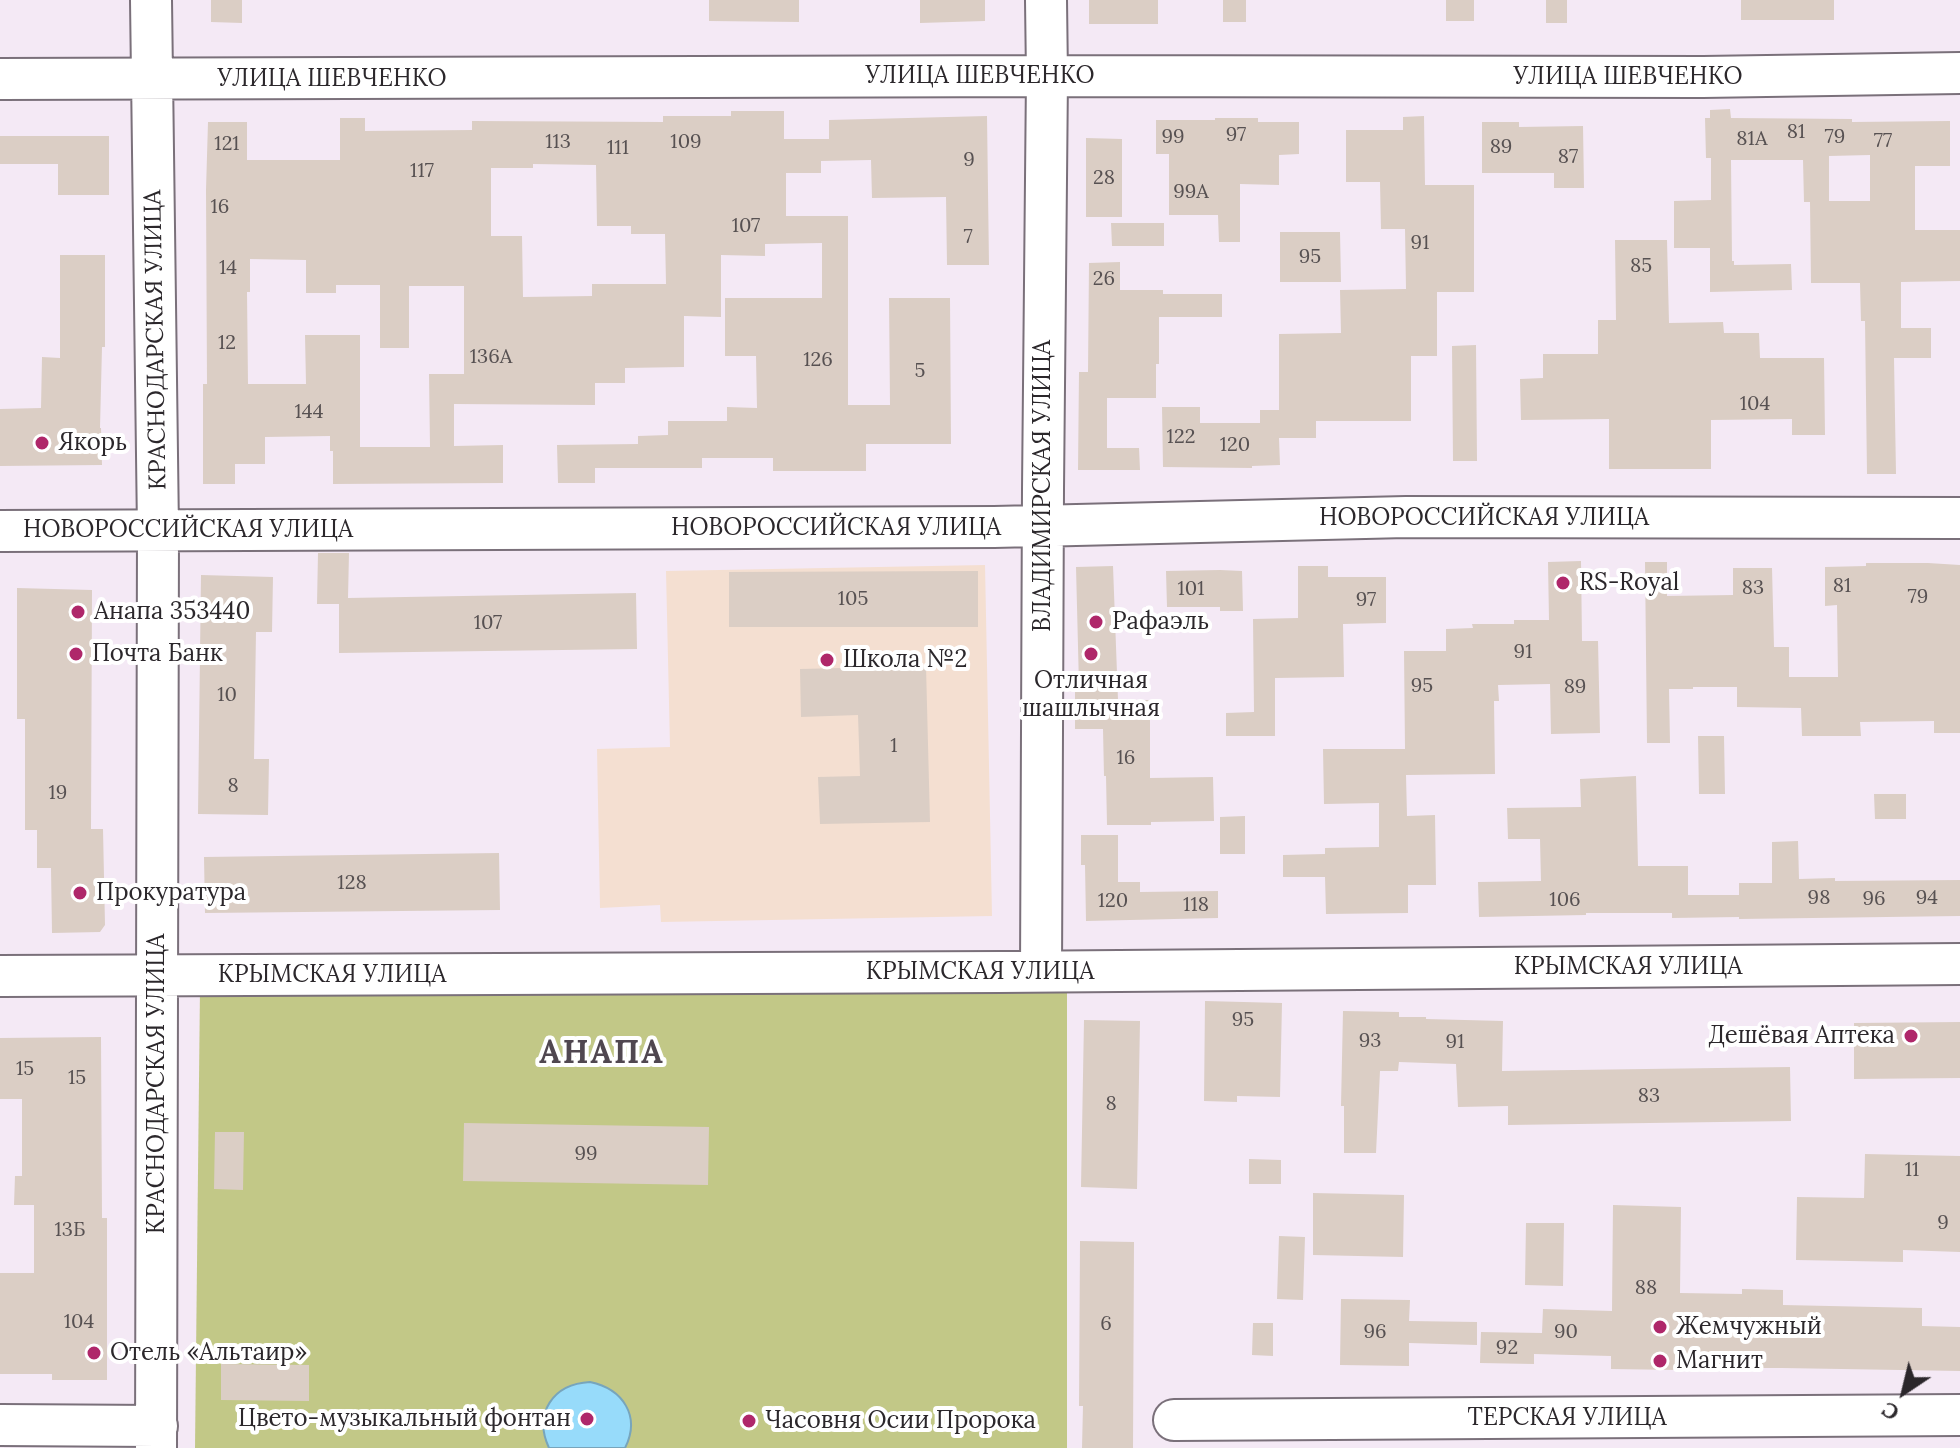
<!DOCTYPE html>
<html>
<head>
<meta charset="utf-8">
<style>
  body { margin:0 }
  #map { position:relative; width:1960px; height:1448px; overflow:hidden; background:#f4e9f5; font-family:Lora,serif }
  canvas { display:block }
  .north { position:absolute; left:1864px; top:1352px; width:80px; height:80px; -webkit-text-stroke:6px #fff; paint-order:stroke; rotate:215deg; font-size:22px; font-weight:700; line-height:32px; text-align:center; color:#2b272b }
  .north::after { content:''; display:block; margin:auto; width:28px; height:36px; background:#2b272b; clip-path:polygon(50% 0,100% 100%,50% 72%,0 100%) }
</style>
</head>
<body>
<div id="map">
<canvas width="1960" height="1448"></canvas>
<div class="north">С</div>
</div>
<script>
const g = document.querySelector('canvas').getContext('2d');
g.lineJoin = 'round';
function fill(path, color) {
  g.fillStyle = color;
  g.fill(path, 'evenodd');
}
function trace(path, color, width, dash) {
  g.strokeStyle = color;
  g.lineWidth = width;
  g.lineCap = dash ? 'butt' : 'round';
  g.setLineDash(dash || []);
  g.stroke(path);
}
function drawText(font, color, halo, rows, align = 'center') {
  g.font = font + ' Lora,serif';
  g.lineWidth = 8;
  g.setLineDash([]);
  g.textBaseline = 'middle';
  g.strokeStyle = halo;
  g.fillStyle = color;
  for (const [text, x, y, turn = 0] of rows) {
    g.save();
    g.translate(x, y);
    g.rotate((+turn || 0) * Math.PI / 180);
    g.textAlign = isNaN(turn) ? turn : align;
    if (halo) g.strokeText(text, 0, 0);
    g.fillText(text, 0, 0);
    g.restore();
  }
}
fill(new Path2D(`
  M985 565 992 916 661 922 660 905 600 908 597 749 670 747 666 571Z`), '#f4dfd1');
fill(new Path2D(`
  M1067 982V1448H195L200 988Z`), '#c2c887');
const water = new Path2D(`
  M590 1382C623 1389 641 1416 625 1448H549C533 1413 553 1384 590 1382Z`);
fill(water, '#97dbfa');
trace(water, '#77a5bc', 2);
fill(new Path2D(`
  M211 0H242V23L211 22Z
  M709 0H799V22L709 21Z
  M920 0H985V21L920 23Z
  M1089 0H1158V24H1089Z
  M1223 0H1246V22H1223Z
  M1446 0H1474V21H1446Z
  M1546 0H1567V23H1546Z
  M1741 0H1834V20H1741Z
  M1730 109 1731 118 1852 119V122L1950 121V166H1915V230H1960V281L1901 282V328H1931V358H1894L1896 474H1867L1865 321H1861L1860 283H1811L1810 202H1804L1803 160H1731L1732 261H1734V265L1791 264 1792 290 1710 292V248H1674V201L1711 200V158H1706L1705 118H1710V110ZM1870 155V201H1829V156Z
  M731 111H784V139H829V120L987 116 989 265H947L946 197 872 198 871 160 821 161V173H786V216H848V405H890L889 298H950L951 444H866V471H773V458H702V468H595V483H558L557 445 638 444V436L668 435V421H727V407L757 408 756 356H725V298H822V243L765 244V256L721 255V317L684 316V367L625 368V383H595V405L454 404V446L503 445V483L333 484V451H330V436L265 437V464H235V484H203V384H207L206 190 208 122H247V160H340V118H365V131L472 130V121L663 122V116H731ZM533 164 596 165 597 226H631V234H665L666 284H592V296L523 297 522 236H491V168H533ZM250 259 306 260V293H336V285H380V348H409V286H464V374H429L430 447H360V335H305L306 384H248L247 292H250Z
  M1424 116 1425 185H1474V292H1437V356H1411V421H1316V438H1279L1280 465 1252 466V468L1163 467 1162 407H1200V423H1260V410H1279V334L1341 333 1340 290 1406 289 1405 229H1381L1380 182H1346V130H1403V117Z
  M1215 118H1258V122H1299V154L1279 155V185L1240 184V242H1219L1218 215H1169V154H1156V120H1215Z
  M1482 122H1519V127L1583 126 1584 188H1554V173H1482Z
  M0 136H109V195H58V164H0Z
  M1086 138 1122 139V217H1086Z
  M1111 223H1164V246H1112Z
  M1280 232H1340L1341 282H1280Z
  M1615 240H1667L1669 323 1723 322 1724 333H1759L1760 358H1824L1825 435H1792V419L1711 420V469H1609V419L1521 420 1520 379 1543 378V354H1598V320H1616Z
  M60 255H105V347H102L100 428H101L102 465 0 466V409L41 408 42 357 60 358Z
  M1120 262V290H1163V294H1222V317H1159V364H1156V398H1107V448H1139L1140 470H1078L1079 372H1088L1089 263Z
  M1476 345 1477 461H1453L1452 346Z
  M318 553H349L348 598 636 593 637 649 339 653V604H317Z
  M1581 561 1582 641H1598L1600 733 1551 734 1550 684 1498 685 1499 701H1494L1495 774 1406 775 1407 816 1435 815 1436 885H1408V913L1326 914 1325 877H1283V855L1325 854V848L1379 847V803L1324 804 1323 749H1405L1404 651H1446V629L1473 628 1472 624H1514V620H1549L1548 562Z
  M1645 562H1667V596L1733 595V568H1772L1774 647H1789V677H1838L1837 605 1825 606V567L1866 566V563H1928L1960 565V733H1934V721L1860 722 1861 736H1802L1801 708 1737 707V687H1693V689H1669L1670 743H1647Z
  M1113 566 1118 700H1150V778L1213 777 1214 821 1151 822V825H1107L1106 776H1104L1103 729H1075V686H1079L1076 567Z
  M1298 566H1328V577H1386V623L1343 624 1344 677 1275 678V736H1226V713L1254 712 1253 619 1298 618Z
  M1220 570 1242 571 1243 611H1220V607H1167L1166 571Z
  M978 571V627H729V572Z
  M201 575 273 577 272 632H256L254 759H269L268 815 198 814Z
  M17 588 92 590 91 829H103L105 925 100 932 52 933 51 868H37V830H25V719H17Z
  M926 666 930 822 820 824 818 777 860 776 858 715 801 717 800 669Z
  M1698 736H1724L1725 794H1699Z
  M1636 776 1638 866H1688V895H1739V883H1772V842L1798 841 1799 879 1835 878V881L1960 880V916L1739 919V917L1672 918V913H1586V915L1479 917 1478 882 1541 881 1540 839H1508L1507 808 1581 807 1580 779Z
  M1874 794H1906V819H1875Z
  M1245 816V854H1220V817Z
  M1081 835H1118V882H1140V892L1218 891V918L1086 921 1085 865H1081Z
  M499 853 500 910 205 913 204 857Z
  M1205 1001 1282 1003 1280 1097 1237 1096V1102L1204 1101Z
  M1343 1011 1399 1012V1017H1426V1019L1503 1021 1502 1071 1790 1067 1791 1121 1508 1125V1106L1458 1107 1456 1064 1399 1062 1398 1071H1380L1376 1153H1344V1106H1341Z
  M1084 1020 1140 1021 1137 1189 1081 1187Z
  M1960 1022V1078L1854 1079V1023Z
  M101 1037 102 1218H107V1380H52V1374H0V1273H34V1205H14L15 1176H22V1099H0V1038Z
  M464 1123 709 1127 708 1185 463 1181Z
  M215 1132H244L243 1190 214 1189Z
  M1865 1154 1960 1156V1252L1903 1250V1262L1796 1260 1797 1197 1864 1198Z
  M1249 1159 1281 1160V1184H1249Z
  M1313 1193 1404 1195 1403 1257 1313 1255Z
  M1613 1205 1681 1207 1680 1293 1742 1294V1289L1783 1290V1305L1922 1308V1326L1960 1327V1371L1782 1368H1678V1370L1611 1369V1356L1534 1354V1364L1480 1363 1481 1332 1542 1333 1543 1309 1612 1311Z
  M1526 1223H1564L1563 1286 1525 1285Z
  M1279 1236 1305 1237 1303 1300 1277 1299Z
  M1080 1241 1134 1242 1133 1448H1082L1083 1406H1079Z
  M1341 1299 1410 1300 1409 1321 1477 1322V1345L1409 1343V1366L1340 1365Z
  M1253 1323H1273V1356L1252 1355Z
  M221 1364 309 1365V1401L221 1400Z`), '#dbcec5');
const minor = new Path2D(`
  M151 0 158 530 156 1448
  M0 79 1047 76 1703 77 1960 73
  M0 531 994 527 1406 517 1960 518
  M1041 971 1043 489 1047 76 1046 0
  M0 976 999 972 1960 964
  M1174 1420 1960 1415
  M0 1425 157 1426`);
trace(minor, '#7a707a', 44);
trace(minor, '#fff', 40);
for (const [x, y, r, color] of [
  [42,443,8,"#af276a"],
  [1563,583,8,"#af276a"],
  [78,612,8,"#af276a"],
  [1096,622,8,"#af276a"],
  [76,654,8,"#af276a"],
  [1091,654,8,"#af276a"],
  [827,660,8,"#af276a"],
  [80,893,8,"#af276a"],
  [1911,1036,8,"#af276a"],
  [1660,1327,8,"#af276a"],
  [94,1353,8,"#af276a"],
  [1660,1361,8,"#af276a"],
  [587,1419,8,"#af276a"],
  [749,1421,8,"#af276a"]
]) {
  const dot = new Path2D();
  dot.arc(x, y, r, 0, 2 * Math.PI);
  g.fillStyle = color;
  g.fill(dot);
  trace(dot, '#fff', 3);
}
drawText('20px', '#575152', null, [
  ["81",1796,132],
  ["97",1236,135],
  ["99",1173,137],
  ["79",1835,137],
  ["81А",1752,139],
  ["77",1883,141],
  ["113",558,142],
  ["109",686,142],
  ["121",227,144],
  ["89",1501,147],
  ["111",618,148],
  ["87",1568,157],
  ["9",969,160],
  ["117",422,171],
  ["28",1104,178],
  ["99А",1191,192],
  ["16",220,207],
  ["107",746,226],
  ["7",968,237],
  ["91",1420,243],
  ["95",1310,257],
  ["85",1641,266],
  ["14",228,268],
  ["26",1104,279],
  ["12",227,343],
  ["136А",491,357],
  ["126",818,360],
  ["5",920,371],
  ["104",1755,404],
  ["144",309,412],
  ["122",1181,437],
  ["120",1235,445],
  ["81",1842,586],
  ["83",1753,588],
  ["101",1191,589],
  ["79",1918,597],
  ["105",853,599],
  ["97",1366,600],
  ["107",488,623],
  ["91",1523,652],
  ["95",1422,686],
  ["89",1575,687],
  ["10",227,695],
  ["1",894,746],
  ["16",1126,758],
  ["8",233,786],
  ["19",58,793],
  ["128",352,883],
  ["98",1819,898],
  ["94",1927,898],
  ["96",1874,899],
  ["106",1565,900],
  ["120",1113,901],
  ["118",1196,905],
  ["95",1243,1020],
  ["93",1370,1041],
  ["91",1455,1042],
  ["15",25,1069],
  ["15",77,1078],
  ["83",1649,1096],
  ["8",1111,1104],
  ["99",586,1154],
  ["11",1912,1170],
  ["9",1943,1223],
  ["13Б",70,1230],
  ["88",1646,1288],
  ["104",79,1322],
  ["6",1106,1324],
  ["96",1375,1332],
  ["90",1566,1332],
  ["92",1507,1348]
]);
drawText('24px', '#2b272b', '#fff', [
  ["УЛИЦА ШЕВЧЕНКО",980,76],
  ["УЛИЦА ШЕВЧЕНКО",1628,77],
  ["УЛИЦА ШЕВЧЕНКО",332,79],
  ["КРАСНОДАРСКАЯ УЛИЦА",156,340,-91],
  ["ВЛАДИМИРСКАЯ УЛИЦА",1043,486,-90],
  ["НОВОРОССИЙСКАЯ УЛИЦА",1484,518],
  ["НОВОРОССИЙСКАЯ УЛИЦА",836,528],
  ["НОВОРОССИЙСКАЯ УЛИЦА",188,530],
  ["КРЫМСКАЯ УЛИЦА",1628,967],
  ["КРЫМСКАЯ УЛИЦА",980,972],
  ["КРЫМСКАЯ УЛИЦА",332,975],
  ["КРАСНОДАРСКАЯ УЛИЦА",157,1084,-90],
  ["ТЕРСКАЯ УЛИЦА",1567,1418]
]);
drawText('24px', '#2b272b', '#fff', [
  ["Якорь",58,443],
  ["RS-Royal",1579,583],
  ["Анапа 353440",94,612],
  ["Рафаэль",1112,622],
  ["Почта Банк",92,654],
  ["Школа №2",843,660],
  ["Отличная",1091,681,"center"],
  ["шашлычная",1091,709,"center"],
  ["Прокуратура",96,893],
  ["Дешёвая Аптека",1895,1036,"right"],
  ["Жемчужный",1676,1327],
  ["Отель «Альтаир»",110,1353],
  ["Магнит",1676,1361],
  ["Цвето-музыкальный фонтан",571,1419,"right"],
  ["Часовня Осии Пророка",765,1421]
], 'left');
g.letterSpacing = '2px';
drawText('bold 32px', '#504750', '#fff', [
  ["АНАПА",602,1054]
]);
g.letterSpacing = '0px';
</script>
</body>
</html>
